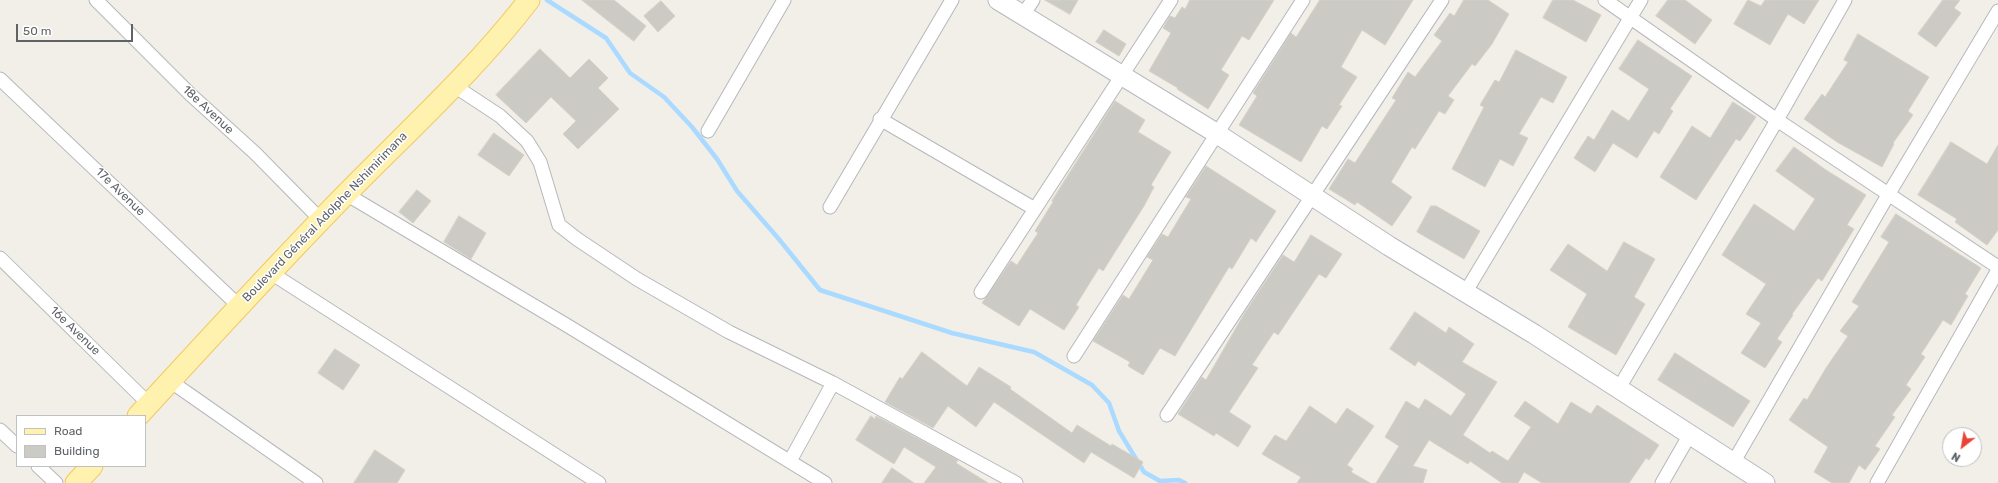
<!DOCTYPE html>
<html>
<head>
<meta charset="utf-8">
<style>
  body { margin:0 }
  #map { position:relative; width:1998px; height:483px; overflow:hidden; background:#f1efe8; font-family:Rubik,sans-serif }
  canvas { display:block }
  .legend { position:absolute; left:16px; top:415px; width:130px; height:52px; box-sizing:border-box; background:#fff; border:1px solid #bfc1c3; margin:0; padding:5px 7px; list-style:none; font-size:12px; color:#5f6368 }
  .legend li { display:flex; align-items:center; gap:8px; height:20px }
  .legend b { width:20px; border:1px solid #bfc1c3 }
  .north { position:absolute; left:1942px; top:427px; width:40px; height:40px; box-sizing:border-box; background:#fff; border:1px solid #bfc1c3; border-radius:50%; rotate:211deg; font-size:11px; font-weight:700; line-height:16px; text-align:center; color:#5f6368 }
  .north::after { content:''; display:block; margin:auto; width:14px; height:18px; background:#ea4335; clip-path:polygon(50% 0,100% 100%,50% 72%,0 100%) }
  .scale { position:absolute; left:16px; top:24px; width:117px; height:18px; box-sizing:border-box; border:2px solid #5f6368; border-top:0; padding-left:5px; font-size:12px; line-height:14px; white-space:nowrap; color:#5f6368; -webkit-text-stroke:3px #fff; paint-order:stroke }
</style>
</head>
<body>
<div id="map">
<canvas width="1998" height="483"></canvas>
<ul class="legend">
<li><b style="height:5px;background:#fff2af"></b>Road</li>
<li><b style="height:11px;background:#cccac5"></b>Building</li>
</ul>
<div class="north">N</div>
<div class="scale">50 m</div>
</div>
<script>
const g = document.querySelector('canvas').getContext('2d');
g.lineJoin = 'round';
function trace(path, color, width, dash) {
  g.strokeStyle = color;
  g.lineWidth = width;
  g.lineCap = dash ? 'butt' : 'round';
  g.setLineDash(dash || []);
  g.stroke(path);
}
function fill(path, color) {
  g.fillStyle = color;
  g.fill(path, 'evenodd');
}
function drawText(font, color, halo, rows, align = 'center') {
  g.font = font + ' Rubik,sans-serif';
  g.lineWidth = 3;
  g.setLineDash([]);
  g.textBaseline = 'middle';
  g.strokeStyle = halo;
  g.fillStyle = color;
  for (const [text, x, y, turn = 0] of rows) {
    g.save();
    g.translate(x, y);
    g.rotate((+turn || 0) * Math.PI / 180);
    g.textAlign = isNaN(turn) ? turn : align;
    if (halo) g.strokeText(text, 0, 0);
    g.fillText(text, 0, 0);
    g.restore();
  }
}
trace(new Path2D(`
  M547 0 606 38 630 73 664 97 692 127 717 159 737 191 778 238 820 290 952 333 1034 352 1092 385 1109 403 1119 431 1144 472 1160 481 1179 480 1185 483`), '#aadaff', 4.5);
const building = new Path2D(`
  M582 0H614L646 26 634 41Z
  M1045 0H1078L1070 14Z
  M1190 0H1274L1249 40 1242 36 1221 70 1229 75 1208 109 1177 89 1178 88 1149 71 1171 33 1163 28 1170 16 1175 18 1182 7 1185 9Z
  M1320 0H1413L1385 45 1362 30 1341 67 1357 77 1339 105 1342 106 1327 129 1322 126 1301 162 1239 125 1257 96 1253 93 1291 33 1296 37Z
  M1464 0H1488L1509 14 1492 44 1475 66 1472 64 1448 96 1454 100 1445 114 1439 111 1415 149 1412 147 1391 182 1412 197 1392 226 1357 202 1355 205 1329 189 1348 159 1355 163 1396 100 1392 98 1408 72 1415 77 1442 41 1434 35 1450 13 1454 16Z
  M1553 0H1573L1601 15 1586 42 1543 18Z
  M1668 0H1685L1712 20 1695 44 1656 16Z
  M1748 0 1761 6 1765 0H1819L1804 24 1788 14 1770 45 1734 24Z
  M1943 0H1960L1954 8 1961 13 1936 47 1918 34Z
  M661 1 675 16 658 32 644 16Z
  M1104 30 1126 44 1119 56 1096 42Z
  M1858 34 1929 77 1908 111 1913 115 1893 143 1894 144 1882 167 1837 142 1804 119 1822 94 1825 97 1848 62 1844 60Z
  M1638 40 1692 76 1670 109 1673 111 1659 134 1654 131 1637 158 1613 143 1595 172 1574 158 1588 136 1594 140 1612 110 1629 121 1649 89 1619 69Z
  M540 49 570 78 589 59 608 78 598 88 619 109 578 149 563 134 576 121 551 97 526 123 496 95Z
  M1516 50 1567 77 1553 103 1541 97 1519 134 1528 138 1513 166 1500 159 1485 187 1452 169 1484 107 1480 105 1495 80 1499 82Z
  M1115 101 1145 120 1138 132 1171 152 1151 185 1154 187 1144 206 1103 271 1099 268 1076 305 1079 307 1064 330 1030 309 1019 326 982 303 1011 261 1017 265 1038 233 1035 231 1053 202 1052 201Z
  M1733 102 1756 117 1740 141 1736 139 1696 200 1660 177 1692 126 1710 138Z
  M494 133 524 155 509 176 478 155Z
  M1951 142 1987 164 1998 145V230L1987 245 1955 222 1957 219 1918 195Z
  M1794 147 1826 170 1866 195 1847 225 1854 229 1822 281 1818 278 1792 314 1793 315 1777 339 1782 342 1765 368 1741 353 1761 323 1746 314 1766 284 1722 255 1754 204 1794 231 1815 199 1776 171Z
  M1206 166 1276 211 1256 242 1251 238 1232 269 1229 267 1175 356 1160 348 1143 375 1128 366 1130 362 1093 341 1123 295 1129 299 1153 260 1147 257 1162 234 1168 237 1191 199 1186 197Z
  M417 190 431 201 413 223 399 212Z
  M1431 206H1436L1480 231 1464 259 1417 232Z
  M1896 214 1981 268 1965 294 1968 296 1951 325 1943 320 1921 354 1925 357 1906 385 1911 389 1892 415 1895 417 1875 446 1880 449 1865 470 1859 465 1849 483H1832L1814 472 1828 447 1789 420 1804 398 1807 400 1826 368 1848 336 1840 331 1859 306 1852 302 1889 242 1881 237Z
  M459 216 486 233 471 259 444 242Z
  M1311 235 1342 254 1326 278 1319 274 1278 335 1274 332 1252 365 1258 368 1229 412 1251 426 1238 447 1216 433 1214 436 1178 414 1202 377 1206 380 1244 314 1283 255 1294 262Z
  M1624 242 1655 259 1634 297 1645 304 1616 355 1568 327 1587 294 1550 270 1568 244 1607 271Z
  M1415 312 1446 333 1449 327 1474 344 1462 362 1497 382 1463 435 1490 453 1492 451 1508 461 1531 427 1514 416 1525 401 1558 424 1571 402 1591 414 1597 405 1659 445 1649 460 1646 458 1629 483H1542L1524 472 1518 483H1502L1470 461 1468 464 1429 440 1413 466 1427 470 1423 483H1376L1399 446 1385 437 1406 401 1419 409 1425 399 1451 416 1466 394 1418 361 1415 366 1390 349Z
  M335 349 360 365 343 390 318 373Z
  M922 352 967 386 979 367 1011 387 1010 389 1072 433 1077 425 1111 446 1112 444 1143 462 1134 478 1091 452 1084 463 994 402 976 427 948 406 933 428 885 402 900 377 902 379Z
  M1675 353 1750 401 1733 427 1658 380Z
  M1310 406 1336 424 1347 408 1374 426 1347 465 1353 469 1351 472 1370 483H1297L1301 477 1262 454 1275 435 1286 441Z
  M871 416 875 419 876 416 958 460 956 463 988 483H924L936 467 904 447 894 464 856 440Z
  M375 450 405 470 397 483H354Z
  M892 468 914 483H882Z`);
fill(building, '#cccac5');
trace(building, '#d6d1c6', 1);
const street = new Path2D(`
  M96 0 191 95 255 153 321 220
  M1605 0 1777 120 1998 267
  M1023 15 1033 0
  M0 79 239 306
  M453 85 500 116 527 141 540 162 559 225 577 239 637 279 729 332 833 383 1016 483
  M880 119 1035 209
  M708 131 784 0
  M346 194 568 326 825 483
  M830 207 952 0
  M0 258 149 404
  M271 273 599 483
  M981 292 1171 0
  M1465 293 1641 0
  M1074 356 1303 0
  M170 381 316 483
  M1619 388 1777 120 1845 0
  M1167 415 1442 0
  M0 430 17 446
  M790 461 833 383
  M1733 463 1888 195 1998 11
  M38 466 56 483
  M1662 483 1689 436
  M1877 483 1998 270`);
const secondary = new Path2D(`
  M998 0 1216 133 1389 246 1534 334 1765 483`);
const primary = new Path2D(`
  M138 416C208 340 277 264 349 191 410 129 476 69 529 0
  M76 483 92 466`);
trace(street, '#b5b8bc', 15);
trace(secondary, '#b6babf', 21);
trace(primary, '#f2c960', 23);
trace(street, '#fff', 13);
trace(secondary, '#fff', 19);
trace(primary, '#fff2af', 21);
drawText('12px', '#5f6368', '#fff', [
  ["18e Avenue",208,110,43],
  ["17e Avenue",120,192,44],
  ["Boulevard Général Adolphe Nshimirimana",325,217,-46],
  ["16e Avenue",75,331,44]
]);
</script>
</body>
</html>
